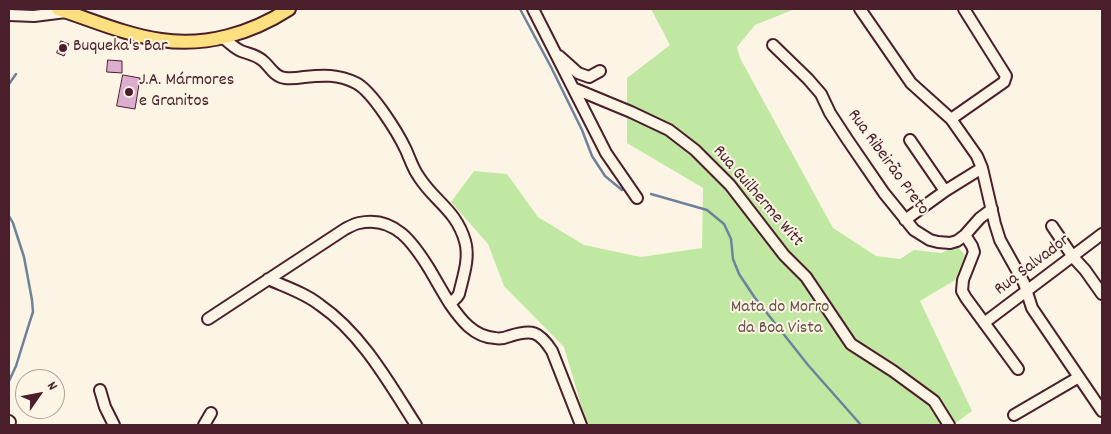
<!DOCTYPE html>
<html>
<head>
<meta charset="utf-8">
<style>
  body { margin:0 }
  #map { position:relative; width:1111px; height:434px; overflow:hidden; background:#fcf5e5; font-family:Dekko,sans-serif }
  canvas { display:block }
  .frame { position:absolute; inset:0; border:10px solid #4a1f2b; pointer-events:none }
  .north { position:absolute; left:15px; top:369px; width:50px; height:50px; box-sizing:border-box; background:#fcf5e5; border:1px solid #b59f9b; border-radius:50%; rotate:57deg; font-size:14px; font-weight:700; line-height:20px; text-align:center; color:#4a1f2b }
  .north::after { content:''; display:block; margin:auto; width:18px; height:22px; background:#4a1f2b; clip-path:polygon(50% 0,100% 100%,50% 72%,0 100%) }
</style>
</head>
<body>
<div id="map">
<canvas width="1111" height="434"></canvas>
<div class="frame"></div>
<div class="north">N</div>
</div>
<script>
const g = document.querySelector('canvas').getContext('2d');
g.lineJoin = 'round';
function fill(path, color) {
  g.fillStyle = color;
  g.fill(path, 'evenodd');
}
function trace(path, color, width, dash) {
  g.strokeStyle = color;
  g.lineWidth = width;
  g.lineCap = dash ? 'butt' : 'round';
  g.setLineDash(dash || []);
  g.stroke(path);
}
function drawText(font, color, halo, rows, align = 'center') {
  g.font = font + ' Dekko,sans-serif';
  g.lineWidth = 4;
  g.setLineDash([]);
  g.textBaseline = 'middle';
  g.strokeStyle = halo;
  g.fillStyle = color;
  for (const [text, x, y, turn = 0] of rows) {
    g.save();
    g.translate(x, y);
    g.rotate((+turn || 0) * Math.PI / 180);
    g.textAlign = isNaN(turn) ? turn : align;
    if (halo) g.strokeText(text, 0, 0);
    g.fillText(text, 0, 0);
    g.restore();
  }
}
fill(new Path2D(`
  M651 9H795L755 25 737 47 740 58 833 228 876 256 900 259 914 250 941 253 957 246 965 255 955 280 920 301 972 411 953 425H587L564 347 504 286 488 244 451 202 474 171 507 174 538 217 584 245 641 257 702 248 703 188 627 143V78L670 45Z`), '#c1e8a3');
trace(new Path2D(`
  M520 9 551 67 582 130 592 156 605 176 622 190
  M9 84 16 74
  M651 194 707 210 724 224 731 239 733 259 739 274 755 298 808 365 861 425
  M9 216 13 223 24 257 32 300 33 312 30 321 16 366 9 381`), '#6f829c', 2.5);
const building = new Path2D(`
  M61 41 69 44 64 56 57 53Z
  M108 60 122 61V73L107 72Z
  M123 75 140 78 135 109 117 106Z`);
fill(building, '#dcadcf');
trace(building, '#4a1f2b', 1);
const minor = new Path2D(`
  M533 9 573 88 631 112 669 130 695 150 730 185 784 255 806 277 851 344 893 371 934 401 949 425
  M860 9 911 83 951 119 977 156 982 168 995 224 1000 240 1024 283 1032 308 1102 411
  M9 15 34 16 66 12
  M223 38C229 42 234 48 241 51 249 54 256 55 262 60 270 66 274 77 285 78 292 79 298 78 304 77 323 75 338 74 356 83 372 91 398 133 406 150 410 159 413 169 419 177 435 202 456 210 465 241 470 258 463 277 459 294L457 297 450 304C461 320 474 337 495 338 500 339 505 338 510 336 532 329 539 331 552 351L581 425
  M773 45 808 79 821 94 830 113 847 139 884 193 914 230 930 240 938 242 950 243 957 241 965 235 980 218 992 209
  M559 56 578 73 589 77 600 71
  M573 88 606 153 637 198
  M951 119 1004 82 1006 76 964 9
  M910 140 945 191
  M905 220 945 191 982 168
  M1052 226 1073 257 1085 270 1102 294
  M965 235 972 246 974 252 963 280 962 291 966 298 1018 369
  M268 279C286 287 305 293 320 305 362 334 389 383 416 425
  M208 319 345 229C349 227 354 224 359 223 395 215 414 244 430 270 437 282 443 293 450 304
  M984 323 1102 234
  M100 390 105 407 114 425
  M1014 415 1079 377
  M9 421 10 422
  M204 425 211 413`);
const major = new Path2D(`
  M58 9C92 20 126 35 161 40 206 47 252 33 289 9`);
trace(minor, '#4a1f2b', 14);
trace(major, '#4a1f2b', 16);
trace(minor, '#fcf5e5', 10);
trace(major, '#fce080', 12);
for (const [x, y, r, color] of [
  [63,48,5,"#4a1f2b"],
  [129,92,5,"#4a1f2b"]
]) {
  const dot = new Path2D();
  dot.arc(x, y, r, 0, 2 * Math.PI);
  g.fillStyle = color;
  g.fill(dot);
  trace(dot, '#fcf5e5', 2);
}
drawText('18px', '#4a1f2b', '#fcf5e5', [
  ["Buqueka's Bar",73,48],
  ["J.A. Mármores",139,82],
  ["e Granitos",139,103]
], 'left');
drawText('18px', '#4a1f2b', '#fcf5e5', [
  ["Rua Ribeirão Preto",887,163,54],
  ["Rua Guilherme Witt",757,197,49],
  ["Rua Salvador",1033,266,-37]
]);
drawText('18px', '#685149', '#fcf5e5', [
  ["Mata do Morro",780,309],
  ["da Boa Vista",780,330]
]);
</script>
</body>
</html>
